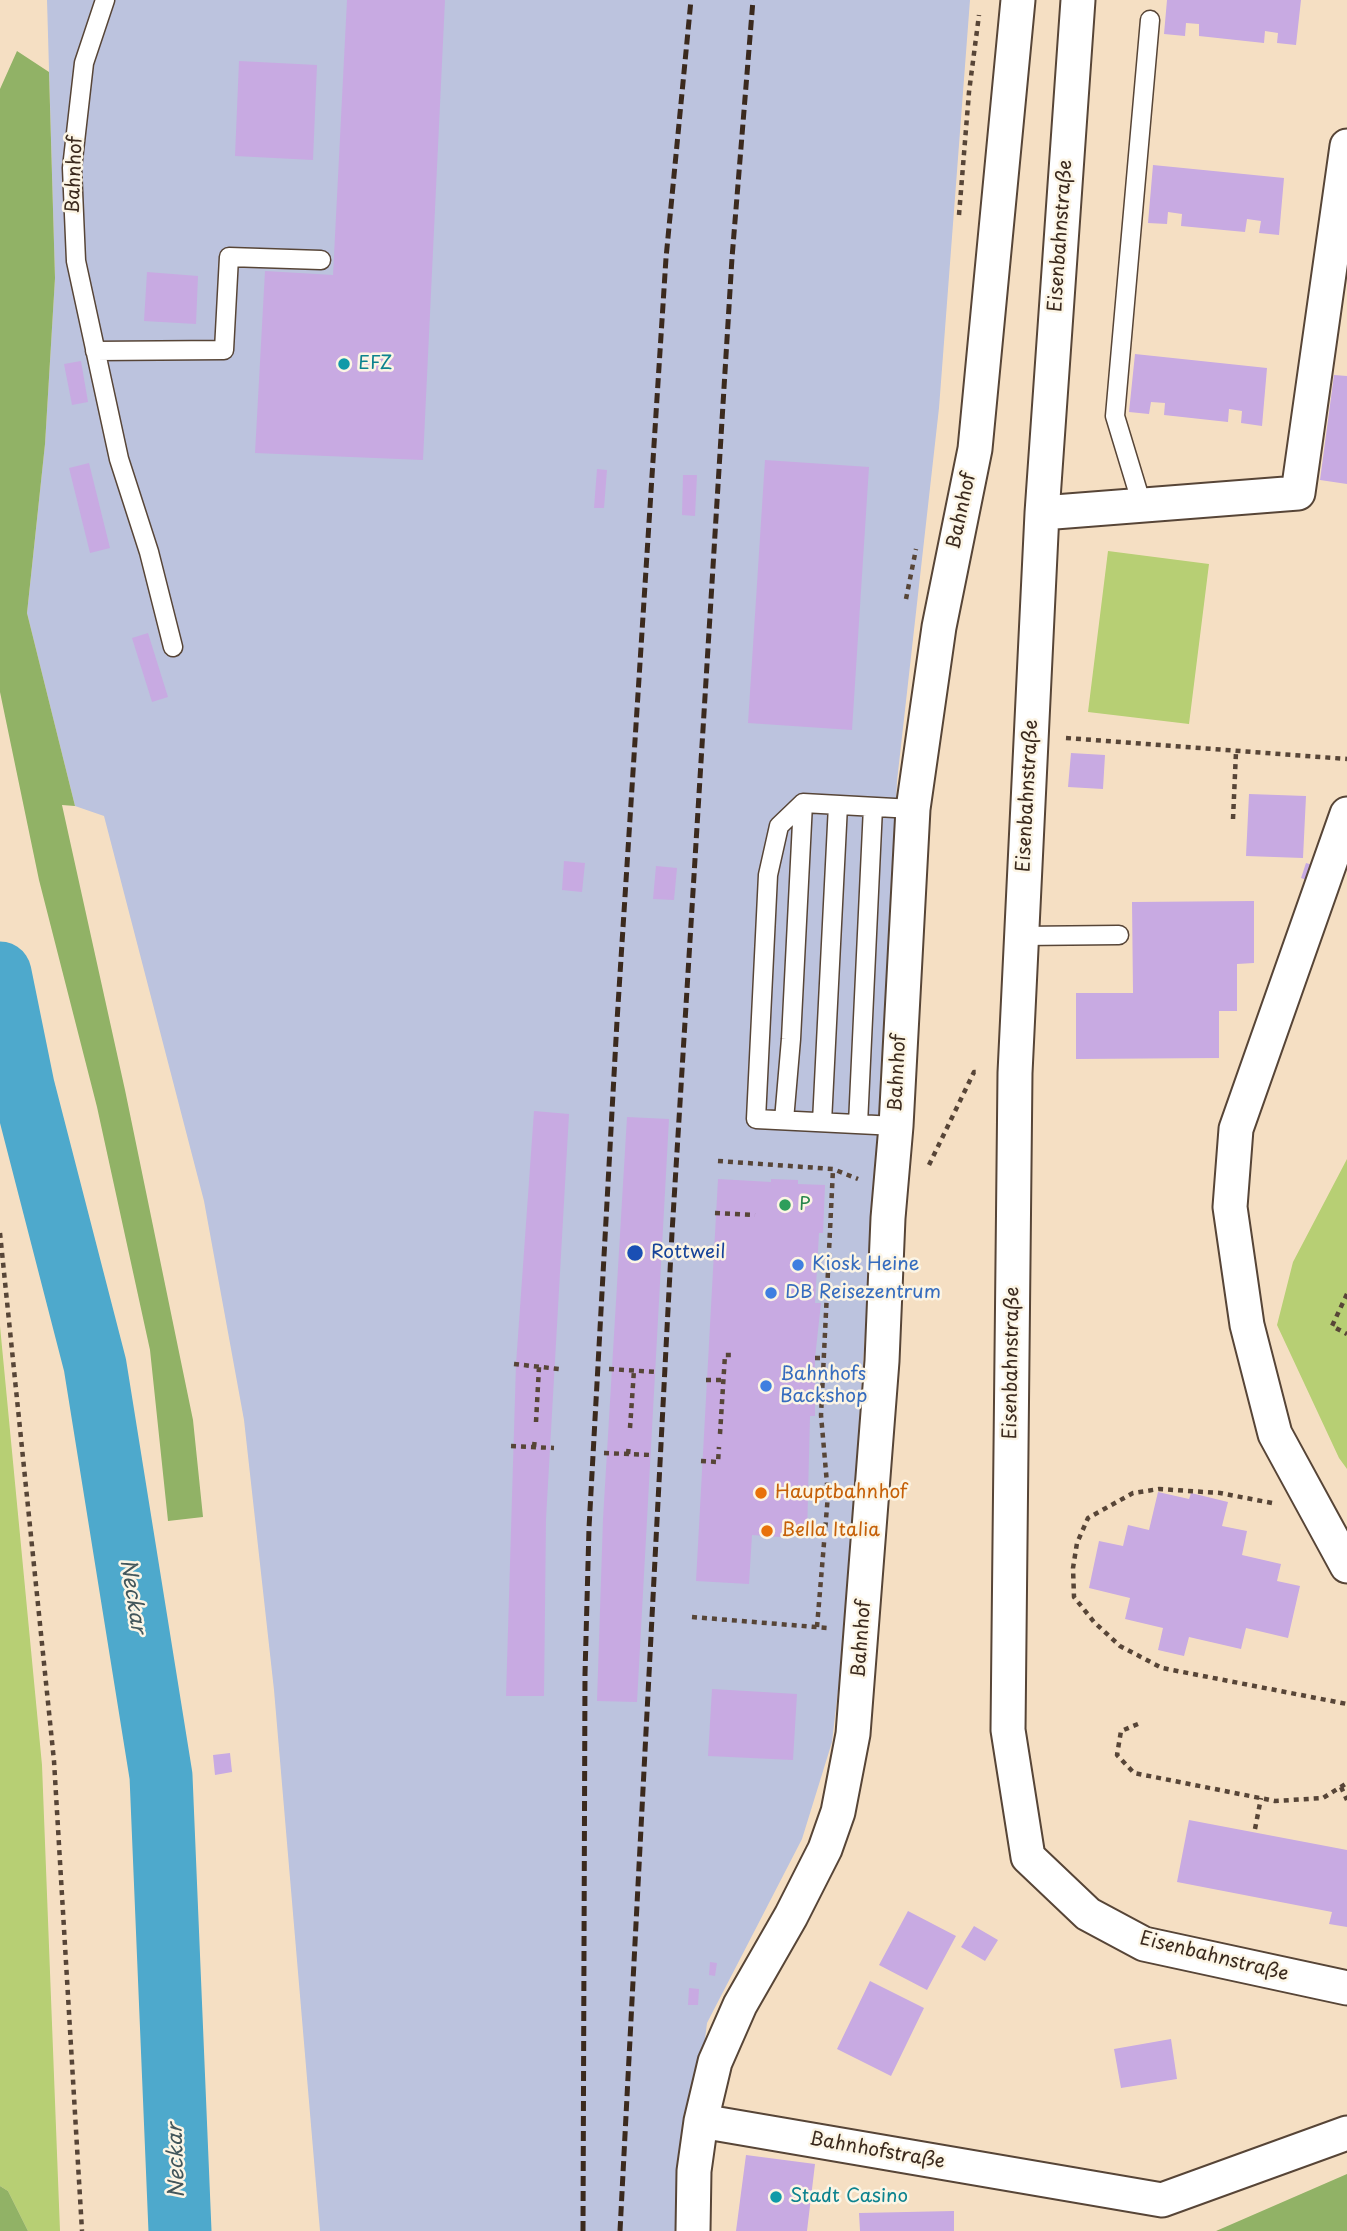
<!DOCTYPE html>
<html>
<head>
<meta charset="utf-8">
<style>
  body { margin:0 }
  canvas { display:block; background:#f5dfc3 }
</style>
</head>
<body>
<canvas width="1347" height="2231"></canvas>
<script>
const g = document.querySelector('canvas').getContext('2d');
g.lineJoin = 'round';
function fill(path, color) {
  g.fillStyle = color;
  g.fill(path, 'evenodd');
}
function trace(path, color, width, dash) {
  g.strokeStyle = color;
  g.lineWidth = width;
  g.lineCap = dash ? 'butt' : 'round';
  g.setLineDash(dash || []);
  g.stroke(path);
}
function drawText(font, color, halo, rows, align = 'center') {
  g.font = font + ' "Playpen Sans",sans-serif';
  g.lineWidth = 5;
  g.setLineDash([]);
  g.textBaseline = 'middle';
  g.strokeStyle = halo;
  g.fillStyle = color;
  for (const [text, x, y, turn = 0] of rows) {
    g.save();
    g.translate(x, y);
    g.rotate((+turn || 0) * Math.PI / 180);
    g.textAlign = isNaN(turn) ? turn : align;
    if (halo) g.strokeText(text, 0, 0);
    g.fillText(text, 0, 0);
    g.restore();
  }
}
fill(new Path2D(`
  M47 0H970L939 408 897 781 879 1164 874 1201 845 1632 832 1742 802 1839 707 2023 681 2231H320L274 1690 244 1420 204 1201 104 816 75 806 27 613 45 444 55 278Z`), '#bcc3de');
fill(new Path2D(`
  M1108 551 1209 564 1189 724 1088 712Z
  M1347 1159V1469L1339 1458 1277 1325 1293 1262Z
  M0 1326 42 1765 60 2231H28L8 2191 0 2186Z`), '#b7cf74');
fill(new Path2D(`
  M17 51 49 72 55 278 45 444 27 613 75 806 62 805 125 1090 193 1420 203 1517 168 1521 150 1350 97 1107 39 880 0 692V89Z
  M1347 2174V2231H1216Z
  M0 2186 8 2191 28 2231H0Z`), '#91b266');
trace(new Path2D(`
  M0 973 23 1086 95 1365 161 1776 180 2231`), '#4ea9cc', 63);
fill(new Path2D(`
  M347 0H445L423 460 255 453 265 271 333 275Z
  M1167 0H1301L1296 45 1277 43 1278 33 1265 31 1264 43 1199 36V24L1186 23 1185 36 1164 34Z
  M239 61 317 65 313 160 235 156Z
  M1153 165 1284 178 1279 235 1259 233 1261 221 1247 219 1245 232 1181 226 1182 214 1168 212 1167 224 1148 223Z
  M147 272 198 276 196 324 144 321Z
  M1135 354 1267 368 1262 426 1241 423 1242 411 1229 409 1228 422 1164 415 1165 403 1151 402 1149 414 1129 412Z
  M81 361 88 402 72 405 64 364Z
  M1334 375 1347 376V484L1320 480Z
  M765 460 869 467 852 730 748 723Z
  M89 463 110 548 90 553 69 468Z
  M597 469 607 470 604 508H594Z
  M683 475H697L695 516 682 515Z
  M148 633 168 697 152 702 132 638Z
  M1071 753 1105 755 1103 789 1068 787Z
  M1249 794 1306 796 1303 858 1246 856Z
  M564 861 585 863 582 892 562 890Z
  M1306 863 1320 867 1315 883 1301 878Z
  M656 866 677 868 674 900 653 899Z
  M1254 901V963L1237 964V1011H1219V1058L1076 1059V993H1133L1132 902Z
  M534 1111 569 1114 546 1519 544 1696H506L516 1364Z
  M627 1117 669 1119 637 1702 597 1701 603 1519Z
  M718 1179 771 1182V1179L798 1180V1184L825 1185 823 1233H819L815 1303H821L815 1358V1416H810L807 1535 780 1533V1537L752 1535 749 1584 696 1581Z
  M1158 1492 1189 1499 1191 1493 1228 1502 1222 1526 1247 1531 1242 1555 1281 1564 1277 1581 1300 1586 1288 1638 1246 1628 1241 1649 1189 1637 1184 1656 1158 1650 1163 1628 1125 1619 1130 1598 1089 1588 1099 1541 1123 1546 1128 1525 1149 1530Z
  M712 1689 797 1694 793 1760 708 1756Z
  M230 1753 232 1772 215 1775 213 1755Z
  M1189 1820 1347 1850V1927L1329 1924 1332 1912 1177 1882Z
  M908 1911 956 1936 927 1990 879 1965Z
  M974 1926 998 1940 985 1961 961 1947Z
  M710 1962 717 1963 715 1976 709 1975Z
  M870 1981 924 2008 891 2076 837 2049Z
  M689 1988 699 1989 698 2005H688Z
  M1171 2039 1177 2079 1121 2088 1114 2049Z
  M746 2155 815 2164 807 2231H736Z
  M954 2211V2231H860L859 2213Z`), '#c8aae2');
const lane = new Path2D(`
  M105 0 84 63 72 168 76 261 119 459 149 552 173 647
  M95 351 224 350 229 257 321 260
  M1142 505 1115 416 1150 20
  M1021 936 1119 935
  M784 1120 791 1039 803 803
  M822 1122 838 805
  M858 1124 873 807
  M896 1126 756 1119 768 875 779 826 803 803 913 809`);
const street = new Path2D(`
  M1078 0 1042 513 1015 1073 1008 1730 1028 1857 1088 1914 1144 1944 1347 1988
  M1042 513 1298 493 1347 146
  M1347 814 1236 1129 1230 1207 1247 1325 1275 1434 1347 1566
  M701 2121 1162 2200 1347 2133
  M693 2231 694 2171 701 2121 715 2062 740 2005 791 1916 825 1849 838 1812 853 1734 882 1361 888 1218 896 1126 913 809 939 627 975 449 1018 0`);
trace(lane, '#574537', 21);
trace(street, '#574537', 37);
trace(new Path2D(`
  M959 215 969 92 979 15
  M906 599 916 549
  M1066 738 1347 759
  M1233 819 1236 752
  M718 1161 833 1169 858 1179
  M929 1165 974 1072H980
  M715 1213 755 1215
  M0 1233 54 1761 82 2231
  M1347 1294 1332 1326 1347 1334
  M815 1358H825
  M514 1364 559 1369
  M609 1369 657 1372
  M706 1380H723
  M536 1422 539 1367
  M630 1428 634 1370
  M720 1434 725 1355H734
  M511 1446 554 1448
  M534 1447 535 1438
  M604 1453 652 1455
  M628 1454 629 1445
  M701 1461 718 1462 719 1447
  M1272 1503 1220 1493 1159 1489 1133 1493 1088 1518 1077 1543 1073 1568 1074 1597 1094 1622 1120 1646 1162 1668 1347 1704
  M692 1617 828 1628
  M817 1627 828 1495 821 1415 833 1169
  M1138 1724 1121 1731 1117 1755 1134 1773 1275 1801 1323 1798 1347 1783
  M1341 1787 1347 1800
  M1255 1829 1261 1798`), '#574537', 4.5, [5, 5]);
trace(lane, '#fff', 18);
trace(street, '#fff', 33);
trace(new Path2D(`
  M583 2231 585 1674 589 1528 617 1021 666 258 691 0
  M620 2231 672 1233 732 258 753 0`), '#3b2a1e', 5, [10, 5]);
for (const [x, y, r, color] of [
  [344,364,7,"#0f9aa8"],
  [785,1205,7,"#2e9e5b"],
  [635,1253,9,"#1a4fb4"],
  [798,1265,7,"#3f7fe0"],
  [771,1293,7,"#3f7fe0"],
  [766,1386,7,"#3f7fe0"],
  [761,1493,7,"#e8710a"],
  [767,1531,7,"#e8710a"],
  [776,2197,7,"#0f9aa8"]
]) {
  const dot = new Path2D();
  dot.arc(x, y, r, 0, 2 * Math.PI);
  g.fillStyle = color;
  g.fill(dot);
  trace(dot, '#fcf5e5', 2.5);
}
drawText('19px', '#3b2a1e', '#fcf5e5', [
  ["Bahnhof",75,175,-88],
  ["Eisenbahnstraße",1061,236,-86],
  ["Bahnhof",962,511,-78],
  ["Eisenbahnstraße",1028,796,-87],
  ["Bahnhof",898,1073,-87],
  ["Eisenbahnstraße",1012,1363,-89],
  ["Bahnhof",862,1639,-86],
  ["Eisenbahnstraße",1214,1957,14],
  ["Bahnhofstraße",877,2151,10]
]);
drawText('19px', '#0d838f', '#fcf5e5', [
  ["EFZ",358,364],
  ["Stadt Casino",790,2197]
], 'left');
drawText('19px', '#27864d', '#fcf5e5', [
  ["P",799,1205]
], 'left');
drawText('19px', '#164399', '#fcf5e5', [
  ["Rottweil",651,1253]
], 'left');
drawText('19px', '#366cbe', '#fcf5e5', [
  ["Kiosk Heine",812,1265],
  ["DB Reisezentrum",785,1293],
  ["Bahnhofs",780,1375],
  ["Backshop",780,1397]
], 'left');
drawText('19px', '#c56008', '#fcf5e5', [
  ["Hauptbahnhof",775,1493],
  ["Bella Italia",781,1531]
], 'left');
drawText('italic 21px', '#42565b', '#fcf5e5', [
  ["Neckar",132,1596,81],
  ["Neckar",177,2161,-92]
]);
</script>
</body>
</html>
